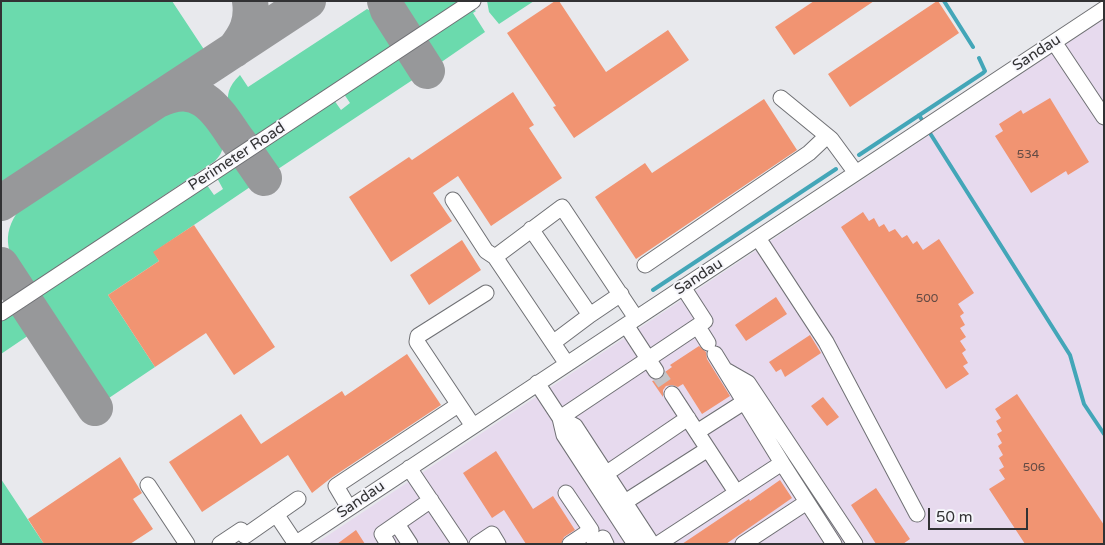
<!DOCTYPE html>
<html>
<head>
<meta charset="utf-8">
<style>
  body { margin:0 }
  #map { position:relative; width:1105px; height:545px; overflow:hidden; background:#e8e9ed; font-family:"Varela Round",sans-serif }
  canvas { display:block }
  .frame { position:absolute; inset:0; border:2px solid #323234; pointer-events:none }
  .scale { position:absolute; left:928px; top:508px; width:100px; height:22px; box-sizing:border-box; border:2px solid #323234; border-top:0; padding-left:6px; font-size:15px; line-height:18px; white-space:nowrap; color:#323234; -webkit-text-stroke:4px #f6f6fb; paint-order:stroke }
</style>
</head>
<body>
<div id="map">
<canvas width="1105" height="545"></canvas>
<div class="frame"></div>
<div class="scale">50 m</div>
</div>
<script>
const g = document.querySelector('canvas').getContext('2d');
g.lineJoin = 'round';
function fill(path, color) {
  g.fillStyle = color;
  g.fill(path, 'evenodd');
}
function trace(path, color, width, dash) {
  g.strokeStyle = color;
  g.lineWidth = width;
  g.lineCap = dash ? 'butt' : 'round';
  g.setLineDash(dash || []);
  g.stroke(path);
}
function drawText(font, color, halo, rows, align = 'center') {
  g.font = font + ' "Varela Round",sans-serif';
  g.lineWidth = 4;
  g.setLineDash([]);
  g.textBaseline = 'middle';
  g.strokeStyle = halo;
  g.fillStyle = color;
  for (const [text, x, y, turn = 0] of rows) {
    g.save();
    g.translate(x, y);
    g.rotate((+turn || 0) * Math.PI / 180);
    g.textAlign = isNaN(turn) ? turn : align;
    if (halo) g.strokeText(text, 0, 0);
    g.fillText(text, 0, 0);
    g.restore();
  }
}
fill(new Path2D(`
  M1104 19V544H315Z`), '#e7daee');
fill(new Path2D(`
  M1 1H172L207 54 1 189Z
  M395 1H460L413 32Z
  M487 1H534L499 24 489 12Z
  M367 9 379 15 397 43 253 137 247 136C233 113 216 98 240 75L248 87Z
  M473 9 476 11 473 13 485 32 440 63 434 62 422 44Z
  M405 55 416 74 414 79 272 173 262 157 263 147 334 100 341 110 350 103 344 94Z
  M176 108C184 108 192 107 199 112 205 115 209 121 213 127 222 140 228 148 215 161L37 281 29 286 25 284C5 250 0 233 24 203L163 112Z
  M239 164 253 185 154 252 159 261 108 295 155 367 103 402 40 306V298L42 294 207 185 214 195 223 189 217 178Z
  M17 310 32 333 1 354V321Z
  M1 479 44 544H1Z`), '#6bdaad');
trace(new Path2D(`
  M944 1 973 47
  M919 115 925 125
  M928 130 1070 355 1084 404 1104 434
  M859 155 983 73 985 71 979 58
  M653 290 836 169`), '#43a6b8', 4);
trace(new Path2D(`
  M385 1 388 10 427 71
  M234 50C246 35 253 22 250 1
  M158 100C198 81 215 107 235 137 245 150 254 164 264 178
  M1 203 308 1
  M1 265 95 408`), '#97989a', 36);
fill(new Path2D(`
  M555 1H559L606 72 668 30 689 60 574 138 553 107 556 106 507 33Z
  M814 1H874L794 55 775 27Z
  M937 1H938L959 33 850 107 828 74Z
  M513 92 534 125 529 128 562 178 491 226 458 176 433 193 452 221 391 262 349 197 409 157 412 160Z
  M1050 98 1089 162 1068 175 1066 171 1031 193 995 136 1003 131 999 124 1021 110 1023 114Z
  M764 99 797 150 636 259 595 197 645 163 652 173Z
  M863 212 869 221 874 218 879 227 884 224 889 232 895 229 902 238 907 235 913 244 917 241 923 250 939 239 974 293 958 304 964 313 960 316 965 325 960 328 966 337 960 341 966 350 962 353 968 363 963 366 969 374 946 389 841 227Z
  M194 225 275 347 234 375 206 333 155 367 108 295 159 261 153 252Z
  M462 240 481 270 429 305 410 275Z
  M776 297 787 314 746 341 735 325Z
  M810 335 821 353 785 377 781 369 776 372 769 362Z
  M699 346 706 352 707 359 730 396 702 414 683 384 678 387 672 385 666 386 663 390V397L652 381 661 379 665 372 672 367 670 365Z
  M407 354 441 405 331 478 312 493 288 455 202 512 169 462 241 414 261 444 342 391 345 396Z
  M1017 394 1104 525V544H1025L989 489 1005 479 999 470 1004 467 999 458 1003 455 998 446 1002 443 997 434 1002 431 996 421 1001 418 995 409Z
  M823 397 839 417 827 426 811 406Z
  M496 451 533 509 553 496 575 530 564 537 561 544H526L504 510 492 518 463 473Z
  M120 457 142 493 133 499 153 529 130 544H44L28 519Z
  M780 480 792 498 726 544H682L749 499 750 501Z
  M876 488 910 539 903 544H876L851 505Z
  M356 530 365 544H337Z`), '#f19472');
trace(new Path2D(`
  M656 371 672 394`), '#c4c4c8', 15, [15, 8]);
const minor = new Path2D(`
  M1054 42 1104 117
  M781 98 831 139 856 173
  M453 200 486 251 495 257
  M531 229 590 315 554 342
  M758 238 826 342 917 514
  M645 265 809 153 827 136
  M1 313 473 1
  M590 315 621 294
  M626 325 656 371
  M698 327 708 343
  M567 364 495 257 562 207 636 318
  M727 371 748 383 855 544
  M537 383 560 418 564 435 635 544
  M672 394 736 492
  M560 418 705 321 683 287
  M560 418 575 426 652 544
  M473 426 417 342 418 336 486 293
  M697 432 744 402
  M782 463 834 544
  M409 468 460 544
  M607 473 688 418
  M148 485 187 544
  M566 493 591 530 570 544
  M625 502 708 449
  M349 508 336 486 458 405
  M276 514 296 544
  M397 524 410 544
  M220 544 241 530 245 536 298 499
  M295 544 1104 9
  M388 544 382 534 431 500
  M477 544 492 534 498 544
  M594 544 603 538 606 544
  M658 544 782 463 715 354
  M743 544 807 502`);
trace(minor, '#6f7074', 17);
trace(minor, '#fff', 15);
drawText('12px', '#624a44', null, [
  ["534",1028,155],
  ["500",927,299],
  ["506",1034,468]
]);
drawText('15px', '#323234', '#f6f6fb', [
  ["Sandau",1037,53,-33],
  ["Perimeter Road",237,157,-33],
  ["Sandau",699,277,-33],
  ["Sandau",361,500,-34]
]);
</script>
</body>
</html>
